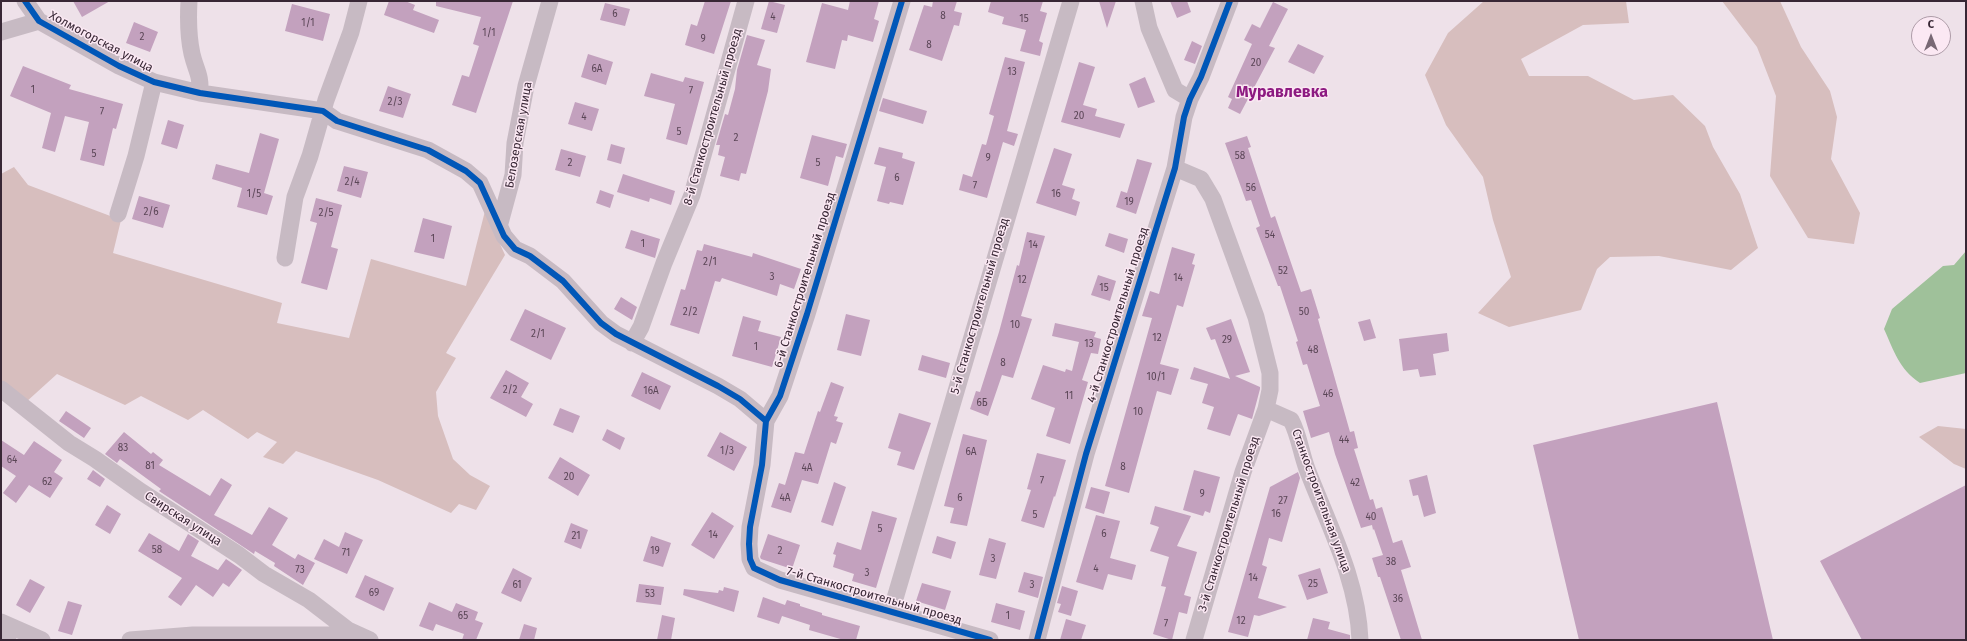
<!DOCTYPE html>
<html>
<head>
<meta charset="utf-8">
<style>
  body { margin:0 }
  #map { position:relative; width:1967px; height:641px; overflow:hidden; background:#eee1e9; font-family:"Fira Sans",sans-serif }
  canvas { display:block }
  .frame { position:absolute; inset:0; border:2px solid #382735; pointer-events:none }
  .north { position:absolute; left:1911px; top:16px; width:40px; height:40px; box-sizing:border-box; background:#fbe8f3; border:1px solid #ad9ba7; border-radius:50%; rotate:0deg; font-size:11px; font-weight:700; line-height:16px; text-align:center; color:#382735 }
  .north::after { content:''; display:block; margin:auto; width:14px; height:18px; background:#786874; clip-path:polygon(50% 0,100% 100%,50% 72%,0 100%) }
</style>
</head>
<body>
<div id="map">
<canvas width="1967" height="641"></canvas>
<div class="frame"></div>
<div class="north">С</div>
</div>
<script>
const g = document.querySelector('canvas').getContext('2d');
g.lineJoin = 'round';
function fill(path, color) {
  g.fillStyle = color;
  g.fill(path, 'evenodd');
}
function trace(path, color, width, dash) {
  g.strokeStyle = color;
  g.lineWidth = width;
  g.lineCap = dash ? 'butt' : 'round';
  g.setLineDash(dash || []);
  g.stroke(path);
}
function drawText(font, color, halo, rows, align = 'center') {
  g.font = font + ' "Fira Sans",sans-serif';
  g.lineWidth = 3;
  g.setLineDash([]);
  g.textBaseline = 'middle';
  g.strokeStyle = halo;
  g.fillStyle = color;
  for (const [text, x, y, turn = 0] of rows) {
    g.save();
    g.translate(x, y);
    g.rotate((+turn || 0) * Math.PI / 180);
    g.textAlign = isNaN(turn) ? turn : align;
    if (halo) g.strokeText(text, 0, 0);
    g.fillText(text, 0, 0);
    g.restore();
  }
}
fill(new Path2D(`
  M1484 1H1626L1629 23 1583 25 1521 59 1529 76H1588L1634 100 1673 95 1705 126 1713 147 1740 194 1758 248 1731 270 1659 256 1610 257 1597 269 1581 310 1509 327 1478 313 1511 277 1493 220 1483 177 1446 125 1425 75 1448 33Z
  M1722 1H1780L1801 47 1830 91 1837 117 1831 159 1860 213 1854 244 1808 238 1770 176 1776 96 1757 47Z
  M14 167 28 185 121 220 113 253 282 303 277 323 349 338 371 259 466 286 485 211 505 255 446 353 456 358 436 392 438 416 453 459 470 475 490 486 476 510 459 504 451 513 378 480 296 451 283 464 263 457 277 442 257 432 248 439 203 410 188 420 141 396 125 405 57 374 25 403 1 382V174Z
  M1938 426 1966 429V469L1954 464 1919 437Z`), '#d7bebe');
fill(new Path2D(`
  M1966 251V373L1920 383C1899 369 1894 351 1884 329L1892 309 1943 266 1954 265Z`), '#9fc19a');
fill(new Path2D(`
  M73 1H110L82 17Z
  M389 1H405L415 5 413 10 439 20 434 33 384 15Z
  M436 1H513L476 113 452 105 462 75 469 77 479 46 473 44 481 17 436 6Z
  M705 1H731L714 54 685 45 691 24 697 26Z
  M769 1 785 5 777 33 761 29Z
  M850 1H879L874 19 879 21 873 42 848 35 847 41 842 40 835 69 806 62 822 3 848 10Z
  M933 1H957L954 11 962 13 959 26 954 25 942 61 909 50 924 5 932 7Z
  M991 1H1043L1040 11 1047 13 1039 41 1043 43 1040 56 1020 51 1026 30 1002 24 1004 17 988 12Z
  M1099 1H1116L1107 28Z
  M1170 1H1187L1191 12 1177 18Z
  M1273 2 1288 9 1269 46 1275 48 1240 114 1228 108 1232 99 1228 97 1252 44 1244 40 1252 24 1260 28Z
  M605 3 630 9 625 26 600 20Z
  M292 4 330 14 323 41 285 31Z
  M134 22 158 32 150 52 126 43Z
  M747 35 765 40 757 65 771 69 768 91 746 174 741 173 739 181 720 176 725 157 718 155 720 145H716L725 114 728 115 735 89 737 70Z
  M1192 41 1202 46 1195 64 1184 60Z
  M1298 44 1324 56 1314 74 1288 62Z
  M588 54 613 62 606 85 581 77Z
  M1005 57 1025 62 1007 131 1018 134 1014 146 1003 142 987 198 959 190 963 174 972 177 982 144 986 145 994 116 989 114Z
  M1079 62 1095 67 1083 105 1097 109 1095 116 1125 124 1120 138 1061 122Z
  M23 66 71 85 69 89 123 104 116 129 113 128 104 166 80 160 89 122 65 116 55 152 42 148 51 113 10 96Z
  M651 73 683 82 685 77 704 82 687 145 666 139 675 104 644 96Z
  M1145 77 1155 102 1138 108 1129 84Z
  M388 86 411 94 403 118 379 111Z
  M883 98 927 111 923 124 879 111Z
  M575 102 599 109 592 131 568 124Z
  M168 120 184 125 177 149 161 144Z
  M260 133 279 139 264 193 273 196 267 215 237 207 242 188 212 179 216 164 249 173Z
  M812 135 847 144 843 158 836 156 828 186 800 178Z
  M1247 136 1251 147 1248 148 1271 218 1275 216 1301 292 1311 289 1320 318 1318 319 1350 432 1354 431 1358 448 1354 449 1370 500 1373 499 1376 509 1382 507 1393 543 1402 540 1411 567 1401 570 1422 640H1401L1380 577H1378L1372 558 1383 555 1374 529 1373 530 1372 525 1361 528 1335 454 1329 432 1311 438 1303 411 1320 406 1307 364 1303 365 1296 342 1298 341 1280 286H1278L1256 228 1260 226 1251 200 1246 201 1225 143Z
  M611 144 625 148 621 164 607 160Z
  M879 147 903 153 902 158 915 162 903 205 890 202 889 204 877 201 886 167 874 164Z
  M1054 148 1072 154 1062 185 1075 189 1072 199 1080 202 1076 216 1036 203Z
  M561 149 586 156 580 177 555 170Z
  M1137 159 1152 163 1136 214 1116 207 1121 191 1127 193Z
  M344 166 368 172 361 198 337 191Z
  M623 174 675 191 671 205 650 198 649 202 617 192Z
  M600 190 614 195 610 208 596 203Z
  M139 196 170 205 163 228 132 219Z
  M316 198 342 205 331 247 338 249 327 290 301 283 317 223 310 221Z
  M423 218 452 226 444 259 414 252Z
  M631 230 660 239 655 258 625 248Z
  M1027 232 1045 236 1021 316 1032 319 1013 378 1002 375 988 416 970 409 976 391 980 392 999 332 1017 265 1019 266Z
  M1109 233 1128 239 1124 253 1105 246Z
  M704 244 752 257 753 253 801 269 794 289 780 284 777 296 722 278 720 282 715 281 699 334 670 325 681 289 685 290 697 250 702 251Z
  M1172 247 1195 254 1192 264 1195 265 1183 307 1177 305 1160 364 1179 369 1171 395 1157 391 1129 493 1105 486 1152 318 1142 316 1150 291 1159 294Z
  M1098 275 1116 281 1110 301 1091 295Z
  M621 297 637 307 632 320 614 309Z
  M525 309 566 328 551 360 510 340Z
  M846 314 870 320 861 356 837 350Z
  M743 316 761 321 758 331 781 337 772 367 732 356Z
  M1231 319 1250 372 1235 376 1260 387V389L1252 419 1238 414 1230 436 1207 429 1214 407 1202 403 1208 384 1190 379 1194 367 1230 379 1215 339 1211 340 1206 328Z
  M1370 319 1376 338 1364 341 1358 322Z
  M1055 323 1096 332 1094 337 1101 339 1098 354 1091 353 1082 380 1088 382 1070 444 1046 436 1055 408 1031 399 1043 365 1065 372 1066 369 1072 371 1079 342 1052 336Z
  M1447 333 1449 351 1433 354 1436 375 1420 377 1418 369 1403 371 1399 339Z
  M922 355 950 363 946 378 918 370Z
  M506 370 529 383 521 397 533 404 526 417 490 398Z
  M642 372 671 386 660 410 631 396Z
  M831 382 844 387 834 416 838 417 836 421 843 423 836 444 831 442 818 484 802 480 791 513 771 507 779 483 785 485 795 452 804 454 818 411 820 412Z
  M1717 402 1773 640H1579L1533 445Z
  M560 408 580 416 573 433 553 425Z
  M66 411 91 428 84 438 59 421Z
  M899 413 931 423 914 470 897 465 901 452 888 448Z
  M607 429 625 438 620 450 602 440Z
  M124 432 151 454 153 452 163 460 159 465 210 496 221 478 232 485 214 515 228 522 252 535 269 507 288 518 272 545 295 559 298 554 315 563 303 585 274 566 275 563 255 551 254 554 159 491 161 489 120 459 117 463 105 454Z
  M720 432 747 447 734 471 707 456Z
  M963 434 987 440 967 526 950 523 954 508 944 506Z
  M1 440 24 455 34 441 62 460 54 472 63 478 50 498 29 485 16 503 3 493 16 476 1 466Z
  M1037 453 1066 460 1055 497 1054 496 1044 528 1021 521 1031 490 1027 489Z
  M560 457 590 475 578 496 548 478Z
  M93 470 105 479 100 487 87 479Z
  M1194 470 1220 477 1210 513 1205 511 1203 516 1183 510Z
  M1298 472 1300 478 1282 542 1269 538 1262 565 1267 567 1258 598 1287 607 1259 616 1254 615 1248 637 1228 632 1270 487Z
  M1427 475 1436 513 1424 517 1418 495 1413 496 1409 480Z
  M834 482 846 487 833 526 821 522Z
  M1966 485V640H1862L1820 561Z
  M1091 487 1110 492 1104 514 1085 508Z
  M107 505 121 514 110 534 95 525Z
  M1155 506 1191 516 1177 546 1197 552 1184 595 1191 597 1187 614 1179 612 1172 640 1153 634 1166 587 1161 586 1169 557 1150 551 1159 527 1150 524Z
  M872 511 897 518 876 588 852 581 854 574 833 567 836 555 833 554 837 542 861 550Z
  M712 512 734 526 714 559 691 545Z
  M1096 515 1120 521 1110 558 1136 565 1132 580 1108 574 1103 590 1076 582Z
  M571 523 588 530 581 549 564 542Z
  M345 532 363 540 347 574 314 559 324 539 339 547Z
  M149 533 179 551 188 534 199 541 191 556 218 570 226 559 242 570 229 587 223 583 213 597 196 585 181 606 168 597 182 578 138 551Z
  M768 534 800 545 792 569 761 559 760 557Z
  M651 536 671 543 663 567 643 561Z
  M937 536 956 542 951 559 932 553Z
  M989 538 1006 543 996 579 979 575Z
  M513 568 532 578 521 602 501 593Z
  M1320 568 1328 593 1307 600 1298 575Z
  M1024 572 1043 577 1038 598 1018 592Z
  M365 575 394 588 384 611 355 597Z
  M30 579 45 587 30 613 16 605Z
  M922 583 951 591 945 610 916 601Z
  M639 584 664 587 661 605 636 602Z
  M1062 586 1078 591 1071 616 1058 612 1061 604 1057 603Z
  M724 587 739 591 734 612 683 595 684 589 718 593 719 590 723 591Z
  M763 597 785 605 787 600 800 604V606L822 613V615L860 626 856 640H844L809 630 810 625 782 616 779 624 757 617Z
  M68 601 82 605 72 635 58 631Z
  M429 602 452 612 456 603 478 612 475 620 483 623 476 640H462L464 634 436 624 433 631 419 626Z
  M996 603 1025 611 1020 630 991 622Z
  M662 615 675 618 671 640H657Z
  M1313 618 1330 622 1328 629 1350 635V640H1307Z
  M1066 619 1086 625 1081 640H1060Z
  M524 624 537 628 534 640H519Z`), '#c3a1be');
trace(new Path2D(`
  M25 1 39 21 119 66 154 82 200 93 323 111 337 121 428 150 466 171 480 183 504 236 515 249 530 256 563 281 601 323 616 334 718 386 740 399 766 421
  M189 1C188 19 188 36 192 54 196 71 201 74 200 93
  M902 1 807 314 780 396 766 421 762 465 750 527 749 544 750 559 754 568 780 580 990 640
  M1143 1 1149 28 1175 90 1190 99
  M1 32 39 21
  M1175 168 1201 179 1213 199 1256 317 1270 373V390L1266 409 1291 420C1299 435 1301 453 1307 469 1328 524 1358 580 1360 640
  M118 214 136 156 154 82
  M500 223 513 175 515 143 526 86 550 1
  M285 258 295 197 310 156 326 100 351 32 359 1
  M632 343 641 327 664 263 692 195 746 1
  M1 389 69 443 95 459 140 491 239 555 264 574 309 600 348 630 370 640
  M891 612 1071 1
  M1 622 42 640
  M1 634 8 640
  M130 640 193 635H341L348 630
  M1037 640 1086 454 1175 168 1184 117 1190 99 1201 77 1230 1
  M1194 640 1243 472 1266 409`), '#c7bac3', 17);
trace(new Path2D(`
  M25 1 39 21 119 66 154 82 200 93 323 111 337 121 428 150 466 171 480 183 504 236 515 249 530 256 563 281 601 323 616 334 718 386 740 399 766 421
  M902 1 807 314 780 396 766 421 762 465 750 527 749 544 750 559 754 568 780 580 990 640
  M1037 640 1086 454 1175 168 1184 117 1190 99 1201 77 1230 1`), '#0057b8', 6);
drawText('10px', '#5b4657', null, [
  ["6",615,14],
  ["8",943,16],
  ["4",773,17],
  ["15",1024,19],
  ["1/1",308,23],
  ["1/1",489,33],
  ["2",142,37],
  ["9",703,39],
  ["8",929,45],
  ["20",1256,63],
  ["6А",597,69],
  ["13",1012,72],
  ["1",33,90],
  ["7",691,91],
  ["2/3",395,102],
  ["7",102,112],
  ["20",1079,116],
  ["4",584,117],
  ["5",679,132],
  ["2",736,138],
  ["5",94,154],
  ["58",1240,156],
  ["9",988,158],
  ["2",570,163],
  ["5",818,163],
  ["6",897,178],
  ["2/4",352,182],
  ["7",975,186],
  ["56",1251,188],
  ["1/5",254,194],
  ["16",1056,194],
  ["19",1129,202],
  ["2/6",151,212],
  ["2/5",326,213],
  ["54",1270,235],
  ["1",433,239],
  ["1",643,244],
  ["14",1033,245],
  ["2/1",710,262],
  ["52",1283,271],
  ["3",772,277],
  ["14",1178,278],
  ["12",1022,280],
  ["15",1104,288],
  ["2/2",690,312],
  ["50",1304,312],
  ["10",1015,325],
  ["2/1",538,334],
  ["12",1157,338],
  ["29",1227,340],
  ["13",1089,344],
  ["1",756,347],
  ["48",1313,350],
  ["8",1003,363],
  ["10/1",1156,377],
  ["2/2",510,390],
  ["16А",651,391],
  ["46",1328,394],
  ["11",1069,396],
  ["6Б",982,403],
  ["10",1138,412],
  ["44",1344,440],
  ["83",123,448],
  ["1/3",727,451],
  ["6А",971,452],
  ["64",12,460],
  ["81",150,466],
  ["8",1123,467],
  ["4А",807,468],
  ["20",569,477],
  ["7",1042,481],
  ["62",47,482],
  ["42",1355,483],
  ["9",1202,494],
  ["4А",785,498],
  ["6",960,498],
  ["27",1283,501],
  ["16",1276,514],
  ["5",1035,515],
  ["40",1371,517],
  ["5",880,529],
  ["6",1104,534],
  ["14",713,535],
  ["21",576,536],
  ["58",157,550],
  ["19",655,551],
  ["2",780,551],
  ["71",346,553],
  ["3",993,559],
  ["38",1391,562],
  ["4",1096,569],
  ["73",300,570],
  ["3",867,573],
  ["14",1253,578],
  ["25",1313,584],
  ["61",517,585],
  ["3",1032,585],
  ["69",374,593],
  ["53",650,594],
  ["36",1398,599],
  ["65",463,616],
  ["1",1008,616],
  ["12",1241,621],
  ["7",1166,624]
]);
drawText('12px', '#382735', '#fbe8f3', [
  ["Холмогорская улица",101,42,28],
  ["8-й Станкостроительный проезд",713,117,-74],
  ["Белозерская улица",519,135,-80],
  ["6-й Станкостроительный проезд",805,280,-73],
  ["5-й Станкостроительный проезд",980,306,-74],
  ["4-й Станкостроительный проезд",1118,315,-73],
  ["Станкостроительная улица",1321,501,70],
  ["Свирская улица",183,519,33],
  ["3-й Станкостроительный проезд",1229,524,-73],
  ["7-й Станкостроительный проезд",874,596,16]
]);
drawText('bold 16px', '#8d1a81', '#fbe8f3', [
  ["Муравлевка",1282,93]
]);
</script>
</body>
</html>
